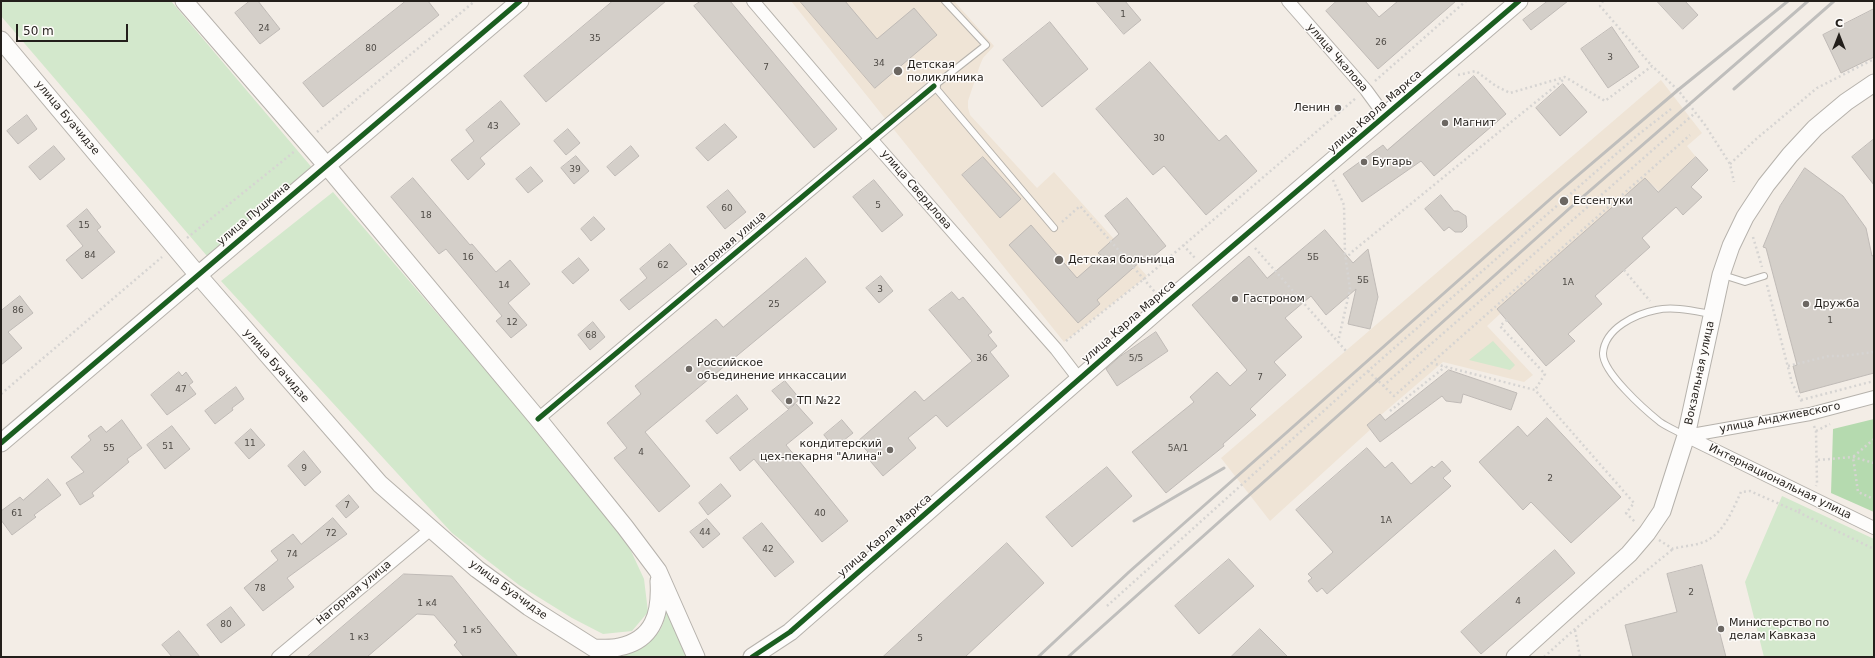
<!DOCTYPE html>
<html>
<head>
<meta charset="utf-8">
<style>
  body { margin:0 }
  #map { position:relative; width:1875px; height:658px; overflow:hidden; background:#f3ede6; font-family:"DejaVu Sans",sans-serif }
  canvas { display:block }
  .frame { position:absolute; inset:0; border:2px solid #231f1b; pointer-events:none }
  .north { position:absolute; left:1819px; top:16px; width:40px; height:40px; -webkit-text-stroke:3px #fefcfa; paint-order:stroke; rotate:0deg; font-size:11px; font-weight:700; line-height:16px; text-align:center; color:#231f1b }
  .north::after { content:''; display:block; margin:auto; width:14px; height:18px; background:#231f1b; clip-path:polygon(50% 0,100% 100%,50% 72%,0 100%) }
  .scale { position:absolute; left:16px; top:24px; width:112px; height:18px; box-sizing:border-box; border:2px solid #231f1b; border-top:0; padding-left:5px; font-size:12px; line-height:14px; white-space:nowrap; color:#231f1b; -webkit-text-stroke:3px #fefcfa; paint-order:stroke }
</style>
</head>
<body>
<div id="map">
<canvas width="1875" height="658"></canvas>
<div class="frame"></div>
<div class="north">С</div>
<div class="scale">50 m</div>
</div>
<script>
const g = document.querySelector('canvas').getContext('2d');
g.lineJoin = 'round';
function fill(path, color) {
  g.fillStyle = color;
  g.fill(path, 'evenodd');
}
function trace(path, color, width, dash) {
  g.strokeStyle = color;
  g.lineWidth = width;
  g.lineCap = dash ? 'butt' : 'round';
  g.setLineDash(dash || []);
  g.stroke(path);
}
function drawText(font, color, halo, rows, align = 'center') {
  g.font = font + ' "DejaVu Sans",sans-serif';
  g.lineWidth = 3;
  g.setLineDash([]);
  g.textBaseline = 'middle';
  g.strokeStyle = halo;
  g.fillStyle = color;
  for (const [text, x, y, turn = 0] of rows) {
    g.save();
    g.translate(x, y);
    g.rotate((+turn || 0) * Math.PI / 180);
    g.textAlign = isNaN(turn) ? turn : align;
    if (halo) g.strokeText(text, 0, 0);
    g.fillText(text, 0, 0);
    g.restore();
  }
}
fill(new Path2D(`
  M791 1H954L994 46 983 58 980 65 968 101V108L970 115 1037 188 1054 172 1147 276 1064 342Z
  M1661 80 1702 133 1687 146 1696 157 1659 191 1645 178 1497 309 1501 313 1487 326 1533 375 1524 382 1443 362 1368 426 1371 429 1270 521 1221 458Z`), '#efe4d6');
fill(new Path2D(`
  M1 1H171L314 170 207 256 1 16Z
  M333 192 555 451 625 538 644 579 648 612 632 631 603 634 572 618 519 585 452 533 221 281Z
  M1493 341 1515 365 1510 370 1469 360Z
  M1782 496 1874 539V657H1764L1745 582Z
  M666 610 686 657H626L622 654C646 645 663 639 666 610Z`), '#d3e8cc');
fill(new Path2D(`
  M1874 419V512L1831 493 1833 429Z`), '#b5daaf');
const building = new Path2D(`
  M250 1H258L280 29 260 44 235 13Z
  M406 1H428L439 15 323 107 303 83Z
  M613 1H666L546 102 524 76Z
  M701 1H730L837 129 814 148 694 6Z
  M800 1H845L877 39 914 8 937 35 875 88Z
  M1096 1H1125L1141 20 1124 34Z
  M1337 1H1365L1379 17 1398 1H1456L1378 69 1326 11Z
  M1548 1H1568L1531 30 1523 20Z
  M1657 1H1685L1698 15 1683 29Z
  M1874 9V57L1841 73 1823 35Z
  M1050 22 1088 69 1042 107 1003 60Z
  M1612 27 1639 67 1608 88 1581 49Z
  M1150 62 1219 141 1226 135 1257 171 1206 215 1164 166 1153 175 1096 109Z
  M1474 76 1506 114 1434 176 1421 161 1362 202 1343 174 1383 145 1387 150Z
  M1563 84 1587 112 1560 136 1536 108Z
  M501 101 520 124 480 158 485 164 468 180 451 160 474 141 466 130Z
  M27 115 37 129 18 144 7 131Z
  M725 124 737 137 708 161 696 148Z
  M568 129 580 143 566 155 554 141Z
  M1874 139V185L1852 157Z
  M54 146 65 159 40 180 29 167Z
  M631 146 639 156 615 176 607 167Z
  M576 156 589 171 574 184 561 168Z
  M983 157 1021 199 1000 218 962 175Z
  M1696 157 1708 170 1691 187 1702 197 1683 215 1676 207 1642 238 1650 247 1595 296 1602 304 1568 334 1575 341 1546 366 1497 309 1645 178 1658 192Z
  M531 167 543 181 528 193 516 179Z
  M1805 168 1843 196 1866 228 1872 256 1874 255V373L1800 393 1793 366 1797 365 1766 248 1763 247 1780 206Z
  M413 178 470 245 472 244 496 272 510 260 530 284 508 303 527 325 511 338 496 321 502 316 446 249 439 254 391 197Z
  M874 180 903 215 882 232 853 197Z
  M728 190 746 212 725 229 707 207Z
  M1441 195 1454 211H1458L1466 216 1467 227 1462 232H1455L1449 227 1444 231 1425 209Z
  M1127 198 1166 246 1144 264 1141 261 1097 300 1100 304 1078 323 1009 245 1031 225 1077 278 1102 256 1098 253 1119 234 1105 216Z
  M87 209 101 227 97 230 115 252 82 279 66 260 83 246 67 226Z
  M594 217 605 229 591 241 581 229Z
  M1325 230 1353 263 1368 249 1378 297 1370 329 1348 324 1356 289 1326 315 1311 296 1285 318 1302 337 1274 362 1286 375 1250 409 1256 415 1223 444 1224 446 1166 493 1132 452 1194 402 1190 397 1217 372 1230 386 1247 370 1192 305 1249 256 1267 278Z
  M670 244 687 264 629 310 620 300 647 278 640 269Z
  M579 258 589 270 573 284 562 272Z
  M806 258 826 282 645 432 690 486 659 512 614 458 627 448 607 423 641 394 635 386 716 319 723 327Z
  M881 276 893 291 879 303 866 288Z
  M952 292 959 300 963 297 992 332 988 335 997 346 990 352 1009 376 947 427 936 415 908 438 916 448 883 476 865 455 868 452 858 441 915 391 924 401 972 361 929 310Z
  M20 296 33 313 8 332 22 348 1 365V311Z
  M593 322 605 337 590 350 578 335Z
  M1156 332 1168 351 1117 386 1106 369 1118 358Z
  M1449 370 1517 393 1511 410 1463 394 1461 403 1446 401 1442 396 1380 442 1367 425 1380 414 1385 420Z
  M179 372 182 376 186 372 193 382 189 385 196 394 167 415 151 395Z
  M785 381 800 399 788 409 772 391Z
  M236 387 244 399 232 408 233 410 215 424 205 411Z
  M737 395 748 409 717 434 706 421Z
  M796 404 813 423 786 445 848 521 822 542 754 459 740 471 730 458Z
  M1547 418 1621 497 1571 543 1531 502 1523 510 1479 462 1518 426 1527 436Z
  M122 420 142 448 127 459 129 462 92 493 94 496 80 505 66 483 84 472 71 457 91 440 88 436 101 426 106 432Z
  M842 420 853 433 834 448 824 435Z
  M172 426 190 449 165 469 147 445Z
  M251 429 265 445 249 459 235 443Z
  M1367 448 1385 468 1392 462 1411 484 1432 466 1434 468 1442 461 1451 471 1443 478 1451 486 1327 594 1322 588 1317 592 1308 581 1312 578 1308 574 1333 552 1296 510Z
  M304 451 321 472 305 486 288 466Z
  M1107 467 1132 496 1072 547 1046 517Z
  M48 479 61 495 34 515 36 517 12 535 1 520V511L20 497 23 500Z
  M721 484 731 496 708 515 699 503Z
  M349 495 359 507 346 518 336 506Z
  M333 518 347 534 287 578 294 587 263 611 244 588 278 560 271 551 293 534 301 544Z
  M707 519 720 534 703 548 690 532Z
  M762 523 794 562 775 577 743 538Z
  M1007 543 1044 583 965 657H883Z
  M1555 550 1575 573 1481 654 1461 632Z
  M1229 559 1254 586 1199 634 1175 606Z
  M1702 565 1726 657H1633L1625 625 1677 612 1667 574Z
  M404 574 452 576 518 657H464L454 645 457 642 434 615 417 614 367 657H307Z
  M231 607 245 625 221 643 207 625Z
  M1260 629 1288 657H1231Z
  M179 631 200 657H172L162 645Z`);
fill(building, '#d4cfc9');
trace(building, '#bfbab6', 1);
const lane = new Path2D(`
  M945 1 986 45 934 86 1054 228
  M1723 275 1745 282 1764 276
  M1684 435C1677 431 1667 427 1660 422 1645 410 1602 372 1603 353 1605 328 1636 314 1656 310 1673 306 1694 311 1711 314`);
const street = new Path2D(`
  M753 1 870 138 1056 349 1079 379
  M1288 1 1366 90 1385 116
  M538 419 934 86
  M1686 436 1874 528
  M1686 436 1810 414 1874 397
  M278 657 431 529`);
const secondary = new Path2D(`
  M184 1 327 166 538 419 625 527 658 571 696 657
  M1 40 198 275 380 484 477 569 529 607 608 657
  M1 443 520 1
  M594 648C602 648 611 649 619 647 654 640 661 613 659 581
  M752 657 790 632 1165 304 1519 1
  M1515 657 1629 554 1647 533 1662 511 1686 436 1721 275 1731 246 1745 217 1766 185 1790 155 1815 128 1846 102 1874 83`);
trace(lane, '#b6b2ac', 8);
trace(street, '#b6b2ac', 14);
trace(secondary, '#b6b2ac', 19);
trace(new Path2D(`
  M1603 1 1600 6 1652 66
  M1458 75 1476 71 1496 86 1510 93 1565 77 1605 101 1652 66 1678 90 1705 125 1730 164 1734 182
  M1375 81 1466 1
  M317 132 475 1
  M1730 164 1755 140 1817 88 1874 59
  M1333 180 1344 205 1345 254 1350 289 1338 342
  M1062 222 1080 206 1155 292
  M1753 237 1762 267
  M187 238 295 151
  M1183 245 1195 258
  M1255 248 1346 351
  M1345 259 1353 251 1564 79
  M1624 270 1650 301
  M1767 285 1792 383 1802 402
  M1507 320 1500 326 1545 374 1535 390
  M1066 341 1144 279 1356 98
  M1431 363 1535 390 1634 503 1626 513 1636 523
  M1788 366 1829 356H1843L1874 352
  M1368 371 1394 396 1690 135
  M1383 386 1695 113
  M1 394 162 257
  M1801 400 1874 381
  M1390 411 1445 367
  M1814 426 1816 431 1817 483 1816 486
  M1816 431 1830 424
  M1874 439 1853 457 1858 492 1874 499
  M1818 460 1853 457 1874 463
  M1798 512 1874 549
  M1659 540 1673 549C1682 546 1692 546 1701 543 1723 536 1732 511 1741 492L1750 491 1798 512 1802 507
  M1107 606 1368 371 1639 134 1671 109
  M1575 630 1580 657
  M1544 657 1575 629 1673 549`), '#d6d4d2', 2.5, [2, 3]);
trace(lane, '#fdfcfb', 6);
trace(street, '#fdfcfb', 12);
trace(secondary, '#fdfcfb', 17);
trace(new Path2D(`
  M1734 89 1834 1
  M1134 521 1224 468
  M1038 657 1129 572 1556 194 1678 90 1788 1
  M1068 657 1570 208 1808 1`), '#bfbebc', 3);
trace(new Path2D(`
  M538 419 934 86
  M1 443 520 1
  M752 657 790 632 1165 304 1519 1`), '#1b5e20', 5);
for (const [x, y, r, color] of [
  [898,71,5,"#6c6762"],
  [1338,108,4,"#6c6762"],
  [1445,123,4,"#6c6762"],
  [1364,162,4,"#6c6762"],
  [1564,201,5,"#6c6762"],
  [1059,260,5,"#6c6762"],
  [1235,299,4,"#6c6762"],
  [1806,304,4,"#6c6762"],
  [689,369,4,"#6c6762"],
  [789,401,4,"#6c6762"],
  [890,450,4,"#6c6762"],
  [1721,629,4,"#6c6762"]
]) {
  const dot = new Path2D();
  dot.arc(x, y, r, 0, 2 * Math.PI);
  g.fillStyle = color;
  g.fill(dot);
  trace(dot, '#fefcfa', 1.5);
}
drawText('9px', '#4f4b46', null, [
  ["1",1123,15],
  ["24",264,29],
  ["35",595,39],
  ["26",1381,43],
  ["80",371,49],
  ["3",1610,58],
  ["34",879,64],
  ["7",766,68],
  ["43",493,127],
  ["30",1159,139],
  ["39",575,170],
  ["5",878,206],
  ["60",727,209],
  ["18",426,216],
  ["15",84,226],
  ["84",90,256],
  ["16",468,258],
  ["5Б",1313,258],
  ["62",663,266],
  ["5Б",1363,281],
  ["1А",1568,283],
  ["14",504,286],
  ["3",880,290],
  ["25",774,305],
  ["86",18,311],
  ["1",1830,321],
  ["12",512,323],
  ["68",591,336],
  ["36",982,359],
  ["5/5",1136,359],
  ["7",1260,378],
  ["47",181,390],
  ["11",250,444],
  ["51",168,447],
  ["55",109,449],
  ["5А/1",1178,449],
  ["4",641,453],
  ["9",304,469],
  ["2",1550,479],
  ["7",347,506],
  ["61",17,514],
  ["40",820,514],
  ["1А",1386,521],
  ["44",705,533],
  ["72",331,534],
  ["42",768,550],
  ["74",292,555],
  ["78",260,589],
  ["2",1691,593],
  ["4",1518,602],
  ["1 к4",427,604],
  ["80",226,625],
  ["1 к5",472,631],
  ["1 к3",359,638],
  ["5",920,639]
]);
drawText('11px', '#231f1b', '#fefcfa', [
  ["улица Чкалова",1337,58,49],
  ["улица Карла Маркса",1375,112,-41],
  ["улица Буачидзе",67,118,50],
  ["улица Свердлова",916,190,49],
  ["улица Пушкина",254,214,-40],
  ["Нагорная улица",729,244,-40],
  ["улица Карла Маркса",1129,322,-41],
  ["улица Буачидзе",276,366,49],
  ["Вокзальная улица",1700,373,-78],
  ["улица Анджиевского",1780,418,-11],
  ["Интернациональная улица",1780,482,26],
  ["улица Карла Маркса",885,536,-41],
  ["улица Буачидзе",508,590,36],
  ["Нагорная улица",354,593,-40]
]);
drawText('11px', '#231f1b', '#fefcfa', [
  ["Детская",907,65],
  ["поликлиника",907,78],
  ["Ленин",1330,108,"right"],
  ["Магнит",1453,123],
  ["Бугарь",1372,162],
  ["Ессентуки",1573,201],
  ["Детская больница",1068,260],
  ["Гастроном",1243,299],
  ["Дружба",1814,304],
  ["Российское",697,363],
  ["объединение инкассации",697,376],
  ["ТП №22",797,401],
  ["кондитерский",882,444,"right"],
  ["цех-пекарня \"Алина\"",882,457,"right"],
  ["Министерство по",1729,623],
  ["делам Кавказа",1729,636]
], 'left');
</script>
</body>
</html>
